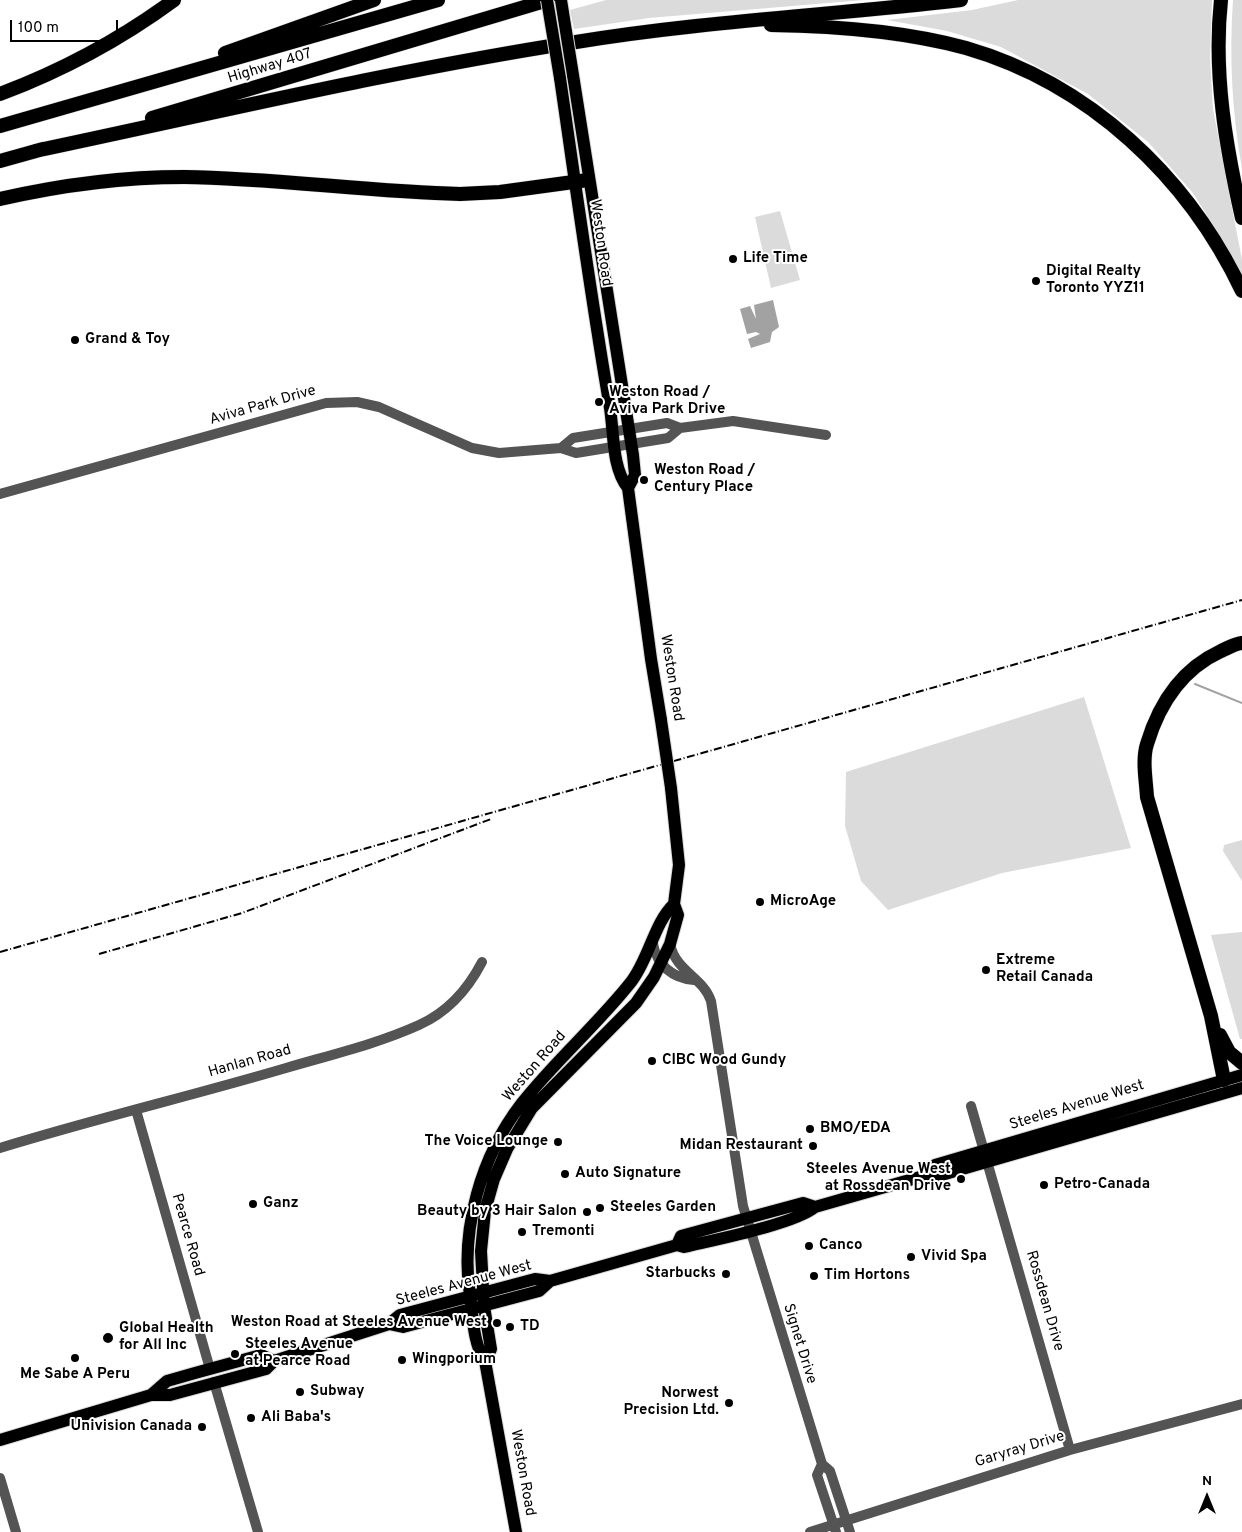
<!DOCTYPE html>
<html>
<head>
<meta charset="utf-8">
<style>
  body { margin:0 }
  #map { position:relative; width:1242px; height:1532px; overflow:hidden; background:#fff; font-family:Overpass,sans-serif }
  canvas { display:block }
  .north { position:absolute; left:1182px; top:1472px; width:50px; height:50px; -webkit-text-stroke:4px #fff; paint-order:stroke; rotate:0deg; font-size:14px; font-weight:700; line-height:20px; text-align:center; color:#000 }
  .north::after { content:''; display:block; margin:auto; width:18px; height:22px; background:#000; clip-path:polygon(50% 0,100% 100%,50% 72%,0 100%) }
  .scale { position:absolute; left:10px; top:20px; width:108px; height:22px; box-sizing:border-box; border:2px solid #000; border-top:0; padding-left:6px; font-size:15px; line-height:18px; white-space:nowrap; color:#000; -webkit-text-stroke:4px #fff; paint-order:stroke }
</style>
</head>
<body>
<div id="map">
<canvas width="1242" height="1532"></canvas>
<div class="north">N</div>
<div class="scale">100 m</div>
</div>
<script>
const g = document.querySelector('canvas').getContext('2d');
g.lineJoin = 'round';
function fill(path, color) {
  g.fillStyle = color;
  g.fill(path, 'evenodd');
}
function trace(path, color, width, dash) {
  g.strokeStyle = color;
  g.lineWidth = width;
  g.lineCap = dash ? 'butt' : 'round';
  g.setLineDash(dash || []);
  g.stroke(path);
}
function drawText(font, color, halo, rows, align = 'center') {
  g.font = font + ' Overpass,sans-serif';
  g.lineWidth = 4;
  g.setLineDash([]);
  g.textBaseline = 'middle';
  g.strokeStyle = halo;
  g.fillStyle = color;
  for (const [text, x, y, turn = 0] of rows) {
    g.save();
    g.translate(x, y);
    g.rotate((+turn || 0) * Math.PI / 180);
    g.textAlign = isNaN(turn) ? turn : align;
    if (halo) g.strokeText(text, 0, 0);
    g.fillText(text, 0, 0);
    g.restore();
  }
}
fill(new Path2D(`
  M606 0H864L649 18 574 29 570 10Z
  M1018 0H1212L1210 58 1213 109 1242 260V277L1227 247 1193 193 1148 142 1088 94 1001 47 947 31 887 20 972 10Z
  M1233 0H1242V169C1232 113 1229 57 1233 0Z
  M780 211 800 280 771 288 755 217Z
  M1084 697 1131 848 1002 873 888 910 861 881 845 826 846 772Z
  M1242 840V881L1223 851 1224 845Z
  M1242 932V1039H1240L1211 935Z`), '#dbdbdb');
fill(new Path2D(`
  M773 300 779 327 772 332 770 342 751 348 748 339 760 334 756 332 747 334 740 309 750 306 756 319 754 305Z`), '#a2a2a2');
trace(new Path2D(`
  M1195 684 1242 703`), '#a2a2a2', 2);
const major = new Path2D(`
  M573 75 633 455 635 475 628 488
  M560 78C576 188 591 299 610 408 614 434 612 468 628 488L651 659 661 720
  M927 1175 935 1165 1242 1075
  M677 1245 681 1236 803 1203 815 1207
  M389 1324 403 1327 539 1291 550 1281
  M485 1361 491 1349 484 1306 481 1251 485 1211 494 1179 507 1149 532 1108 636 1003 654 977 670 944 678 915 674 904 679 865 671 788
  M151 1395 167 1381 195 1373 261 1355 274 1361
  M0 1440 151 1395H170L266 1369 274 1361 389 1324 400 1315 535 1279 550 1281 677 1245 684 1247C713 1240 795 1224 815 1207L927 1175 938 1176 1242 1088
  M516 1532 485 1361C473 1343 473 1317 470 1296 460 1229 481 1156 522 1103 555 1061 597 1025 631 982 649 959 654 923 674 904`);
const highway = new Path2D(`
  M1221 0C1213 74 1226 147 1242 218
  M771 25C835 26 904 31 966 48 1090 84 1188 177 1242 291
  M225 53 374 0
  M0 94C61 71 121 39 174 0
  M152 118 548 0
  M0 126 438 0
  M35 151C215 113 395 70 576 42 704 21 833 15 961 0
  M0 161 43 149
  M0 199C61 185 121 177 184 177 276 178 368 192 460 194L500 192 588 180
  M1220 1035 1229 1052 1242 1063
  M1224 1080 1211 1016 1147 797C1146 780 1142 760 1147 744 1159 704 1182 669 1221 651 1228 648 1234 644 1242 643`);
trace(major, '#dbdbdb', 14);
trace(highway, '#dbdbdb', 15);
trace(new Path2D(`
  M561 448 573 438 667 423 680 428 733 421 826 435
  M0 494 326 403 357 402 379 407 472 448 499 453 561 448 576 453 668 438 680 428
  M653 944C657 965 672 978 694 980
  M670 944C676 972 703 977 711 1001L743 1206 822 1464 830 1471 850 1532
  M971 1106 1070 1450
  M136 1110 210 1369
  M0 1148C94 1119 191 1096 286 1068 330 1055 377 1044 419 1025 448 1012 468 989 482 962
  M214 1382 258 1532
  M822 1464 817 1475 836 1532
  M0 1478 16 1532
  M810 1532 1070 1450 1242 1404`), '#545454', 10);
trace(major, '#000', 12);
trace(highway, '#000', 14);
trace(new Path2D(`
  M0 952 1242 600
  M99 954 242 913 491 819`), '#000', 2, [8, 2.5, 1, 2.5]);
const majorBridge = new Path2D(`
  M547 0 560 78
  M561 0 573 75
  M661 720 671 788`);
trace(majorBridge, '#dbdbdb', 14, []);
trace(majorBridge, '#000', 12);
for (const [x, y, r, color] of [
  [733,259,5,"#000"],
  [1036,281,5,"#000"],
  [75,340,5,"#000"],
  [599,402,5,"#000"],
  [644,480,5,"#000"],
  [760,902,5,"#000"],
  [986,970,5,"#000"],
  [652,1061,5,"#000"],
  [810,1129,5,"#000"],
  [558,1142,5,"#000"],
  [813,1146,5,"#000"],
  [565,1174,5,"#000"],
  [961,1179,5,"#000"],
  [1044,1185,5,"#000"],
  [253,1204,5,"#000"],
  [600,1208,5,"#000"],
  [587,1212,5,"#000"],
  [522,1232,5,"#000"],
  [809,1246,5,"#000"],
  [911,1257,5,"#000"],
  [726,1274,5,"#000"],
  [814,1276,5,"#000"],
  [497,1323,5,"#000"],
  [510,1327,5,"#000"],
  [108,1338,6,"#000"],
  [235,1354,5,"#000"],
  [75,1358,5,"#000"],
  [402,1360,5,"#000"],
  [300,1392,5,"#000"],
  [729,1403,5,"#000"],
  [251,1418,5,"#000"],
  [202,1427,5,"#000"]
]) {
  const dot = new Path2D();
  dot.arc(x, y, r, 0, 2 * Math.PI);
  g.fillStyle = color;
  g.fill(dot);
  trace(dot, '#fff', 2);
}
drawText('15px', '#000', '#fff', [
  ["Highway 407",270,67,-17],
  ["Weston Road",600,243,82],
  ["Aviva Park Drive",263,406,-16],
  ["Weston Road",671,678,81],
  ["Hanlan Road",250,1062,-16],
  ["Weston Road",535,1067,-49],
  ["Steeles Avenue West",1077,1106,-17],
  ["Pearce Road",187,1235,74],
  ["Steeles Avenue West",464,1284,-15],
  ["Rossdean Drive",1044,1301,74],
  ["Signet Drive",799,1344,73],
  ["Garyray Drive",1020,1450,-17],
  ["Weston Road",522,1473,80]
]);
drawText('bold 15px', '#000', '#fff', [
  ["Life Time",743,259],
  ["Digital Realty",1046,272],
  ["Toronto YYZ11",1046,289],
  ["Grand & Toy",85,340],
  ["Weston Road /",609,393],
  ["Aviva Park Drive",609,410],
  ["Weston Road /",654,471],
  ["Century Place",654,488],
  ["MicroAge",770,902],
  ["Extreme",996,961],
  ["Retail Canada",996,978],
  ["CIBC Wood Gundy",662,1061],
  ["BMO/EDA",820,1129],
  ["The Voice Lounge",548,1142,"right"],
  ["Midan Restaurant",803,1146,"right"],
  ["Steeles Avenue West",951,1170,"right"],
  ["at Rossdean Drive",951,1187,"right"],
  ["Auto Signature",575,1174],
  ["Petro-Canada",1054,1185],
  ["Ganz",263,1204],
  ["Steeles Garden",610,1208],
  ["Beauty by 3 Hair Salon",577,1212,"right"],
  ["Tremonti",532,1232],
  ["Canco",819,1246],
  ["Vivid Spa",921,1257],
  ["Starbucks",716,1274,"right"],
  ["Tim Hortons",824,1276],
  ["Weston Road at Steeles Avenue West",487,1323,"right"],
  ["TD",520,1327],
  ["Global Health",119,1329],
  ["for All Inc",119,1346],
  ["Steeles Avenue",245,1345],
  ["at Pearce Road",245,1362],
  ["Wingporium",412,1360],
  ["Me Sabe A Peru",75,1375,"center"],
  ["Subway",310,1392],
  ["Norwest",719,1394,"right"],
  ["Precision Ltd.",719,1411,"right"],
  ["Ali Baba's",261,1418],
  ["Univision Canada",192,1427,"right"]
], 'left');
</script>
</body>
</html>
